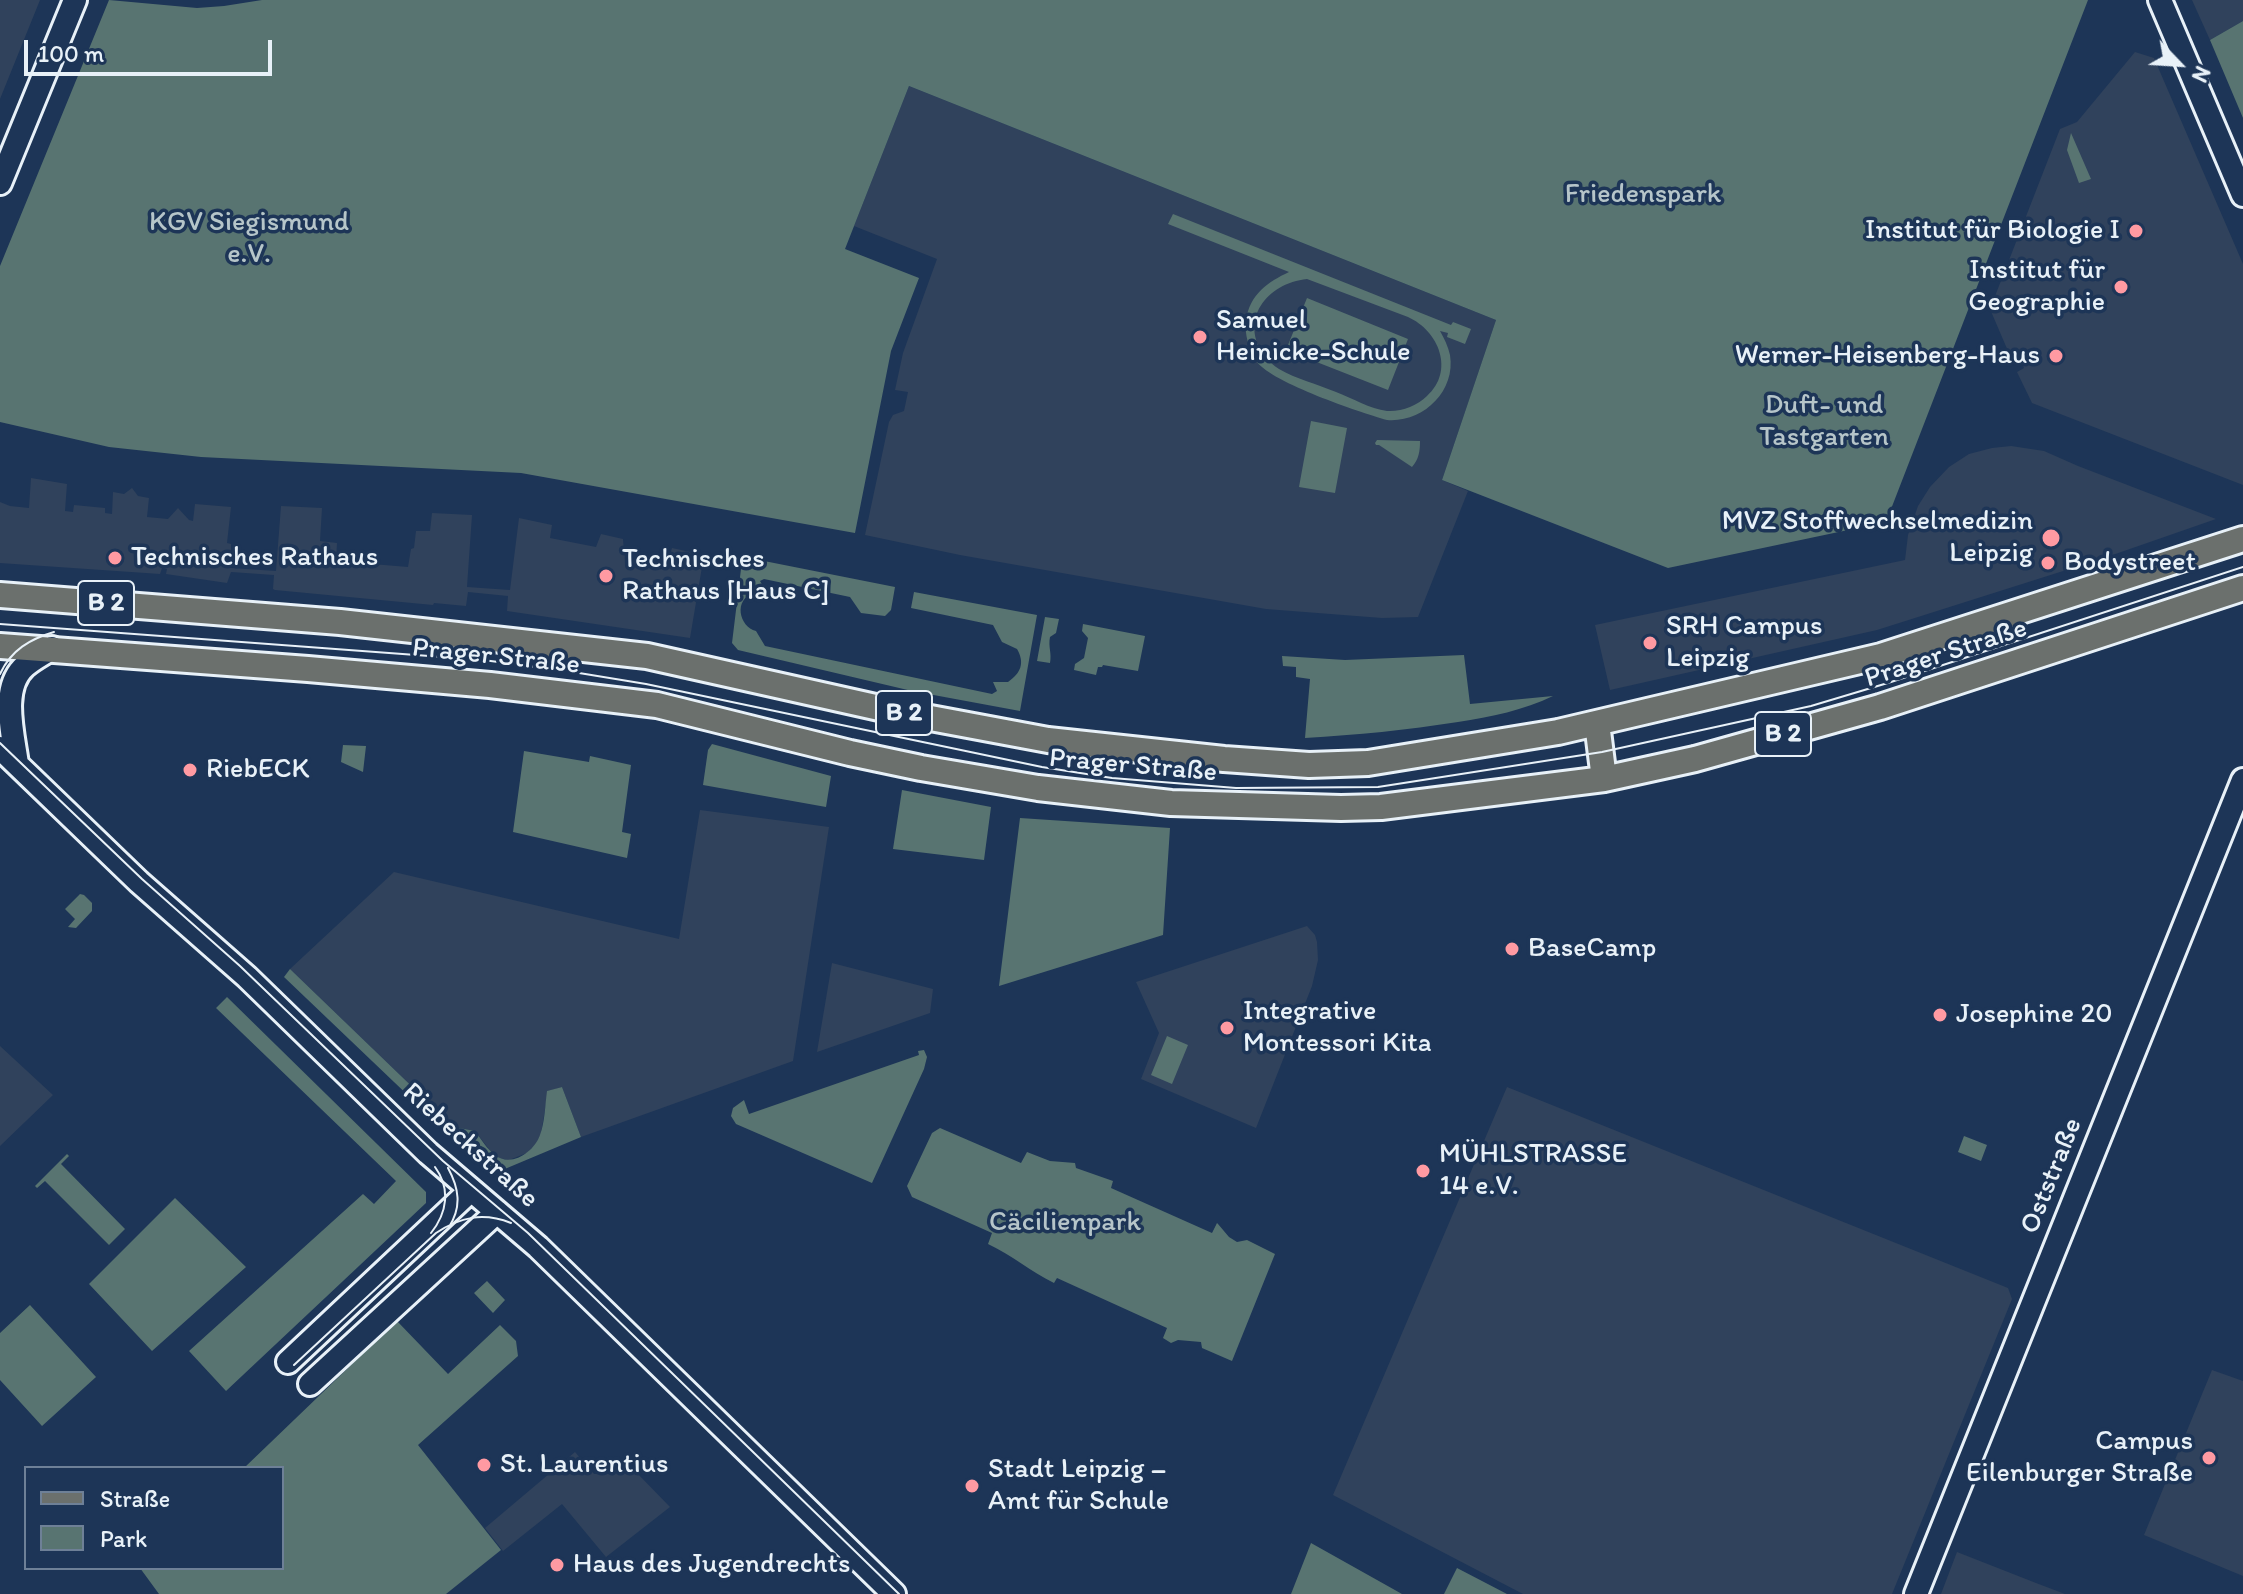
<!DOCTYPE html>
<html>
<head>
<meta charset="utf-8">
<style>
  body { margin:0 }
  #map { position:relative; width:2243px; height:1594px; overflow:hidden; background:#1d3557; font-family:Itim,sans-serif }
  canvas { display:block }
  .legend { position:absolute; left:24px; top:1466px; width:260px; height:104px; box-sizing:border-box; background:#1d3557; border:2px solid #6e8097; margin:0; padding:10px 14px; list-style:none; font-size:24px; color:#e8f1f8 }
  .legend li { display:flex; align-items:center; gap:16px; height:40px }
  .legend b { width:40px; border:2px solid #6e8097 }
  .north { position:absolute; left:2139px; top:24px; width:80px; height:80px; -webkit-text-stroke:6px #1d3557; paint-order:stroke; rotate:115deg; font-size:22px; font-weight:700; line-height:32px; text-align:center; color:#e8f1f8 }
  .north::after { content:''; display:block; margin:auto; width:28px; height:36px; background:#e8f1f8; clip-path:polygon(50% 0,100% 100%,50% 72%,0 100%) }
  .scale { position:absolute; left:24px; top:40px; width:248px; height:36px; box-sizing:border-box; border:4px solid #e8f1f8; border-top:0; padding-left:10px; font-size:24px; line-height:28px; white-space:nowrap; color:#e8f1f8; -webkit-text-stroke:6px #1d3557; paint-order:stroke }
</style>
</head>
<body>
<div id="map">
<canvas width="2243" height="1594"></canvas>
<ul class="legend">
<li><b style="height:10px;background:#6b706d"></b>Straße</li>
<li><b style="height:22px;background:#587471"></b>Park</li>
</ul>
<div class="north">N</div>
<div class="scale">100 m</div>
</div>
<script>
const g = document.querySelector('canvas').getContext('2d');
g.lineJoin = 'round';
function fill(path, color) {
  g.fillStyle = color;
  g.fill(path, 'evenodd');
}
function trace(path, color, width, dash) {
  g.strokeStyle = color;
  g.lineWidth = width;
  g.lineCap = dash ? 'butt' : 'round';
  g.setLineDash(dash || []);
  g.stroke(path);
}
function drawText(font, color, halo, rows, align = 'center') {
  g.font = font + ' Itim,sans-serif';
  g.lineWidth = 7;
  g.setLineDash([]);
  g.textBaseline = 'middle';
  g.strokeStyle = halo;
  g.fillStyle = color;
  for (const [text, x, y, turn = 0] of rows) {
    g.save();
    g.translate(x, y);
    g.rotate((+turn || 0) * Math.PI / 180);
    g.textAlign = isNaN(turn) ? turn : align;
    if (halo) g.strokeText(text, 0, 0);
    g.fillText(text, 0, 0);
    g.restore();
  }
}
fill(new Path2D(`
  M0 0H40L0 99Z
  M2192 0H2243V21L2210 40Z
  M2135 52 2154 58 2243 264V485L2032 403 2017 372 2024 368 2022 362 2014 365 1990 309 2060 129 2077 122Z
  M909 86 1496 320 1442 480 1468 491 1418 617 1382 618 1266 609 960 555 865 535 889 422 893 415 904 411 908 392 895 390 903 353 937 259 854 226Z
  M2011 446 2044 451 2078 466 2216 519 2101 559 1877 630 1610 690 1595 625 1905 560 1908 535 1918 506 1930 487 1949 467 1969 454 1992 448Z
  M31 478 67 484 65 511 73 512 74 505 105 508V513L112 514 113 492 124 494 132 488 138 496 149 498 147 517 168 519 178 508 189 520 193 521 195 504 231 507 227 543 231 544V568L276 571 281 506 322 508 320 541 337 543 336 561 408 567 411 549 414 548 416 531H430L432 513 472 515 467 587 510 590 519 518 552 525 550 538 596 547 601 534 623 539 624 552 668 561 672 548 704 555 690 638 507 611 508 596 468 592 466 606 434 603 433 605 275 590 273 589 274 575 231 572 227 583 166 574 167 569 162 568 160 574 0 563V502L10 506 29 508Z
  M700 810 829 827 793 1061 581 1137 562 1087 548 1091 541 1134 536 1144 527 1153 509 1160 499 1158 492 1153 475 1131 454 1127 290 969 394 872 679 939Z
  M1307 926 1315 935 1317 942 1318 960 1312 986 1256 1128 1141 1079 1159 1033 1136 982Z
  M832 963 933 989 930 1013 817 1052Z
  M0 1046 53 1095 0 1146Z
  M1507 1087 2008 1288 2012 1299 1892 1594H1523L1333 1495Z
  M2212 1370 2243 1381V1576L2144 1535Z
  M575 1452 594 1474 636 1472 670 1507 606 1557 562 1504 503 1551 485 1528Z
  M1957 1552 2036 1583 2065 1594H1941Z`), '#30425c');
fill(new Path2D(`
  M109 0 197 8 224 6 262 0H2088L1886 522 1668 568 1442 480 1496 320 909 86 845 249 919 278 891 351 855 533 521 473 201 457 109 447 0 422V266Z
  M2243 21V118L2210 40Z
  M2071 133 2091 179 2079 183 2067 150Z
  M1173 214 1451 325 1453 322 1471 329 1465 344 1447 337 1448 333 1440 331C1444 338 1448 346 1450 355 1456 392 1422 423 1387 420 1359 412 1273 383 1257 362 1249 351 1244 333 1246 320 1250 294 1268 282 1289 272L1168 224ZM1307 279 1408 317C1439 331 1455 371 1427 396 1417 406 1401 412 1387 411 1370 409 1352 398 1336 392 1317 384 1296 379 1279 369 1274 366 1269 361 1265 357 1238 320 1267 283 1307 279Z
  M1307 298 1408 339 1388 390 1286 350Z
  M1311 421 1347 428 1335 493 1299 487Z
  M1377 440 1420 441C1420 451 1419 459 1412 467L1379 445H1376L1375 443Z
  M754 559 895 587 891 610 885 616 861 613 850 597 764 579 760 581 767 593C762 593 758 592 754 593 733 599 739 627 756 631L765 646 992 694 997 691 993 682H1008C1021 673 1025 663 1017 649L1002 642 993 625 911 608 914 592 1037 615 1020 711 912 691 738 650 732 643 741 569Z
  M1045 617 1059 619 1056 633 1050 637C1048 647 1052 653 1050 663L1037 661Z
  M1083 624 1145 636 1138 671 1103 665 1102 667H1098L1096 675 1074 670 1075 664 1084 658 1088 638 1082 631Z
  M1464 655 1470 704 1553 696C1524 710 1491 717 1458 722 1407 730 1357 735 1305 738L1310 679 1296 677V667L1283 666 1282 656 1345 660Z
  M712 744 831 776 826 807 703 785 708 750Z
  M343 745 366 746 363 772 341 762Z
  M524 751 589 762 590 756 631 765 622 832 631 834 627 858 513 832Z
  M902 790 991 807 984 860 893 849Z
  M1020 818 1170 828 1163 935 999 986Z
  M80 894 84 895 92 903V911L76 928 68 927 75 919 65 909Z
  M290 969 454 1127 475 1131C481 1139 487 1149 495 1155 511 1168 534 1152 540 1135 545 1122 545 1105 547 1091L562 1087 581 1137 500 1171 490 1170 482 1166 284 977Z
  M227 997 426 1192V1203L226 1391 189 1351 363 1194 374 1204 396 1181 216 1008Z
  M1167 1036 1188 1045 1172 1084 1151 1075Z
  M924 1050 927 1057 924 1069 872 1183 736 1124 731 1116 733 1108 744 1100 749 1114 919 1055 918 1051Z
  M940 1128 1021 1163 1027 1152 1050 1161 1075 1163 1076 1168 1113 1181 1111 1188 1212 1233 1217 1223 1218 1224 1229 1237 1237 1242 1247 1240 1275 1254 1232 1361 1202 1348 1201 1342 1178 1340 1171 1343 1163 1338 1167 1328 1057 1278 1054 1283C1031 1272 1012 1255 988 1244L992 1233 912 1197 907 1186 932 1133Z
  M1964 1136 1987 1145 1981 1161 1958 1152Z
  M67 1154 69 1156 61 1164 125 1229 109 1245 45 1181 37 1188 35 1186Z
  M175 1198 246 1267 152 1351 89 1284Z
  M487 1281 505 1300 493 1313 474 1293Z
  M30 1305 96 1377 42 1426 0 1380V1333Z
  M397 1321 448 1374 500 1325 516 1341 518 1356 418 1445 501 1550 446 1594H159L140 1568H282V1468H244Z
  M1311 1543 1402 1594H1291Z
  M1457 1568 1507 1594H1444Z`), '#587471');
const secondary = new Path2D(`
  M2160 0 2243 195
  M0 183 75 0
  M0 748 139 882 247 977 428 1153 538 1247 894 1594
  M17 764C13 734 0 688 25 666 33 659 43 654 52 648
  M288 1362 470 1191
  M310 1384 497 1212
  M1916 1594 2243 780`);
const primary = new Path2D(`
  M0 595 340 622 647 656 893 711 1048 740 1224 759 1309 765 1368 763 1558 732 1881 656 2243 539
  M0 646 308 669 490 685 657 705 850 753 921 768 1038 788 1171 803 1341 808 1381 807 1604 779 1695 759 1880 707 2243 588
  M1597 723 1604 779`);
trace(secondary, '#e8f1f8', 28);
trace(primary, '#e8f1f8', 30);
trace(secondary, '#1d3557', 22);
trace(primary, '#6b706d', 24);
trace(new Path2D(`
  M0 624 483 660 567 671 646 684 1042 767 1112 778 1236 788 1378 787 1602 752 1811 706 1891 682 2243 567
  M0 674C11 650 30 639 54 632
  M0 743 142 879 240 966 443 1161 528 1233 899 1594
  M448 1168C459 1188 462 1207 449 1227
  M431 1233C447 1213 451 1189 435 1167
  M294 1365 436 1233C460 1217 483 1212 511 1223`), '#e8f1f8', 2);
for (const [x, y, r, color] of [
  [2136,231,8,"#ff9aa2"],
  [2121,287,8,"#ff9aa2"],
  [1200,337,8,"#ff9aa2"],
  [2056,356,8,"#ff9aa2"],
  [2051,538,10,"#ff9aa2"],
  [115,558,8,"#ff9aa2"],
  [2048,563,8,"#ff9aa2"],
  [606,576,8,"#ff9aa2"],
  [1650,643,8,"#ff9aa2"],
  [190,770,8,"#ff9aa2"],
  [1512,949,8,"#ff9aa2"],
  [1940,1015,8,"#ff9aa2"],
  [1227,1028,8,"#ff9aa2"],
  [1423,1171,8,"#ff9aa2"],
  [2209,1458,8,"#ff9aa2"],
  [484,1465,8,"#ff9aa2"],
  [972,1486,8,"#ff9aa2"],
  [557,1565,8,"#ff9aa2"]
]) {
  const dot = new Path2D();
  dot.arc(x, y, r, 0, 2 * Math.PI);
  g.fillStyle = color;
  g.fill(dot);
  trace(dot, '#1d3557', 3);
}
for (const [x, y, w] of [
  [106,603,56],
  [904,713,56],
  [1783,734,56]
]) {
  const box = new Path2D();
  box.roundRect(x - w / 2, y - 22, w, 44, 6);
  g.fillStyle = '#1d3557';
  g.fill(box);
  trace(box, '#e8f1f8', 2);
}
drawText('bold 26px', '#e8f1f8', null, [
  ["B 2",106,603],
  ["B 2",904,713],
  ["B 2",1783,734]
]);
drawText('28px', '#b6c5c9', '#1d3557', [
  ["Friedenspark",1643,195],
  ["KGV Siegismund",249,223],
  ["e.V.",249,255],
  ["Duft- und",1824,406],
  ["Tastgarten",1824,438],
  ["Cäcilienpark",1065,1223]
]);
drawText('28px', '#e8f1f8', '#1d3557', [
  ["Institut für Biologie I",2120,231,"right"],
  ["Institut für",2105,271,"right"],
  ["Geographie",2105,303,"right"],
  ["Samuel",1216,321],
  ["Heinicke-Schule",1216,353],
  ["Werner-Heisenberg-Haus",2040,356,"right"],
  ["MVZ Stoffwechselmedizin",2033,522,"right"],
  ["Leipzig",2033,554,"right"],
  ["Technisches Rathaus",131,558],
  ["Technisches",622,560],
  ["Rathaus [Haus C]",622,592],
  ["Bodystreet",2064,563],
  ["SRH Campus",1666,627],
  ["Leipzig",1666,659],
  ["RiebECK",206,770],
  ["BaseCamp",1528,949],
  ["Integrative",1243,1012],
  ["Montessori Kita",1243,1044],
  ["Josephine 20",1956,1015],
  ["MÜHLSTRASSE",1439,1155],
  ["14 e.V.",1439,1187],
  ["Campus",2193,1442,"right"],
  ["Eilenburger Straße",2193,1474,"right"],
  ["St. Laurentius",500,1465],
  ["Stadt Leipzig –",988,1470],
  ["Amt für Schule",988,1502],
  ["Haus des Jugendrechts",573,1565]
], 'left');
drawText('28px', '#e8f1f8', '#1d3557', [
  ["Prager Straße",1946,654,-18],
  ["Prager Straße",496,657,6],
  ["Prager Straße",1133,766,5],
  ["Riebeckstraße",470,1146,42],
  ["Oststraße",2052,1176,-68]
]);
</script>
</body>
</html>
